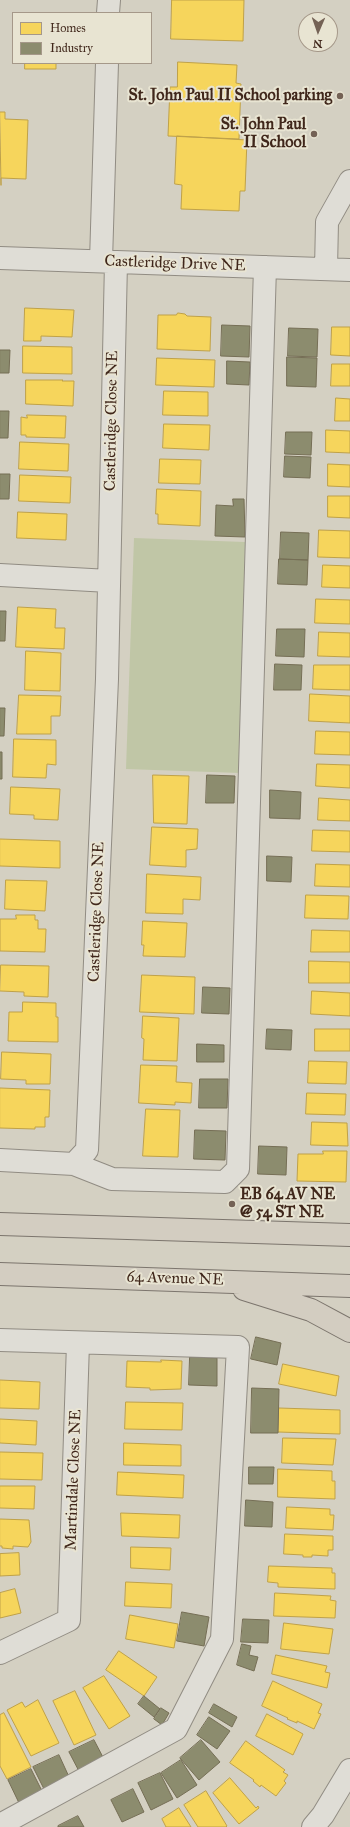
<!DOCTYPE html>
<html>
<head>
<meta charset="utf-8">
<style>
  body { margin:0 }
  #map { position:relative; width:350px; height:1827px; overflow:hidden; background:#d4d0c2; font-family:"IM FELL Great Primer",serif }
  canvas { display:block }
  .legend { position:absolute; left:12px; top:12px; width:140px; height:52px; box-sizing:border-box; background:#e8e4d2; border:1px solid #a59889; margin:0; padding:5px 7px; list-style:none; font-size:12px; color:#40271b }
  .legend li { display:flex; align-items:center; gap:8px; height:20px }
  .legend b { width:20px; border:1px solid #a59889 }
  .north { position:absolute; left:298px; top:12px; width:40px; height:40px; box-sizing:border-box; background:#e8e4d2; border:1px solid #a59889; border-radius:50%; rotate:182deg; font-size:11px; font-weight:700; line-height:16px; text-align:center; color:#40271b }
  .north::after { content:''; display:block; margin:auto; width:14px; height:18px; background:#746255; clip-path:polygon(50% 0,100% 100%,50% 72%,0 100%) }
</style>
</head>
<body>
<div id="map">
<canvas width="350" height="1827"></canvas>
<ul class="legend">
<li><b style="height:11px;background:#f6d55c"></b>Homes</li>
<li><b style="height:11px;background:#8c8c6e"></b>Industry</li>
</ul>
<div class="north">N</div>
</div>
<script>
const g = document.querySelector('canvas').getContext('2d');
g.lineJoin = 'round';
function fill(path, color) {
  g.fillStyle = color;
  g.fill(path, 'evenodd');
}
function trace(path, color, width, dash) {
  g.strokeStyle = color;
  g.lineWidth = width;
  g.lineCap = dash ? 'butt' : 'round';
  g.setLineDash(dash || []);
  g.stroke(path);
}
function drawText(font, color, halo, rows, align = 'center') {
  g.font = font + ' "IM FELL Great Primer",serif';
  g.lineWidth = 4;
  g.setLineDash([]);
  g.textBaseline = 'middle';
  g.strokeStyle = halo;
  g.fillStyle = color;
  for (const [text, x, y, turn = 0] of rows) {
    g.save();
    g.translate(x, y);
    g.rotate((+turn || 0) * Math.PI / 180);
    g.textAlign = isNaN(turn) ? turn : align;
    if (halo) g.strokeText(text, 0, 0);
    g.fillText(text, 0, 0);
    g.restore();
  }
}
fill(new Path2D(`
  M134 538 245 542 240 773 126 769Z`), '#c0c6a6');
const homes = new Path2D(`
  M172 0H244L243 41 171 39Z
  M178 62 237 65 236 83 241 84 239 139 168 136 170 87H177Z
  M25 63H56V69H25Z
  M0 112H5V119L28 120 26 179 1 178V185Z
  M177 136 247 140 245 191H240L239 211 181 209 182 185 175 184Z
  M25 308 74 310 72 337 41 336V341H24Z
  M178 313 185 314 187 316 211 317 210 351 157 349 158 315H176Z
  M332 327H350V356L331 355Z
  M23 346 72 347V374L23 373Z
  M157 358 215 360 214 387 156 385Z
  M332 364H350V386H331Z
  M26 380H63L62 381H74L73 406 26 404Z
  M164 391 208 392V416L163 415Z
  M336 398 350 399V421H335Z
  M27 415 66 416 65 438 26 437V435H21V417L27 418Z
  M164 424 210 425 209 450 163 448Z
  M326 430 350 431V453L326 452Z
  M20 442 69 444 68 471 19 469Z
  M160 459 201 460 200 484 159 483Z
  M328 464 350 465V487L328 486Z
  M20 475 71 477 70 503 19 501Z
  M157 489 201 491 200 526 158 524V514H156Z
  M328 496H350V518L328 517Z
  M18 512 67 514 66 540 17 538Z
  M319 530 350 531V558L318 557Z
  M323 565 350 566V588L322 587Z
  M316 599 350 600V624L315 623Z
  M18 607 56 609 55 628H65L64 649 16 647Z
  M319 632 350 633V657L318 656Z
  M26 651 61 653 60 691 25 690Z
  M314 665H350V690L313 689Z
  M310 694 350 696V723L309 721Z
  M19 695 61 696 60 716H51V734H17Z
  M316 731 350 732V755L315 754Z
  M14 739 56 740V765L47 764 46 778 13 777Z
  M317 764 350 765V788L316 786Z
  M153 775 189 776 187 824 154 823Z
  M11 787 60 789 58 820 34 819V815L10 814Z
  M319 798 350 800V821L318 820Z
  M152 827 198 829 197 849 186 850V867L150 865Z
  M313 830 350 831V852L312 851Z
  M0 839 60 841V868L0 866Z
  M316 864 350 865V887L315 886Z
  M147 874 201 877 200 900 183 899V914L146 913Z
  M6 880 47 881 45 911 5 909Z
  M306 895 349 896 348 919 305 918Z
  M16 915H35V920H38V929H46L45 952 0 951V919H16Z
  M143 921 187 923 185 957 143 956 144 945H142Z
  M312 930 350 931V952H311Z
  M309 961 350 962V983H309Z
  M1 965 49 966 48 997 24 996V992L0 991Z
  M142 975 195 977 194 1014 140 1012Z
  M312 991 350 993V1016L311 1014Z
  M23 1002 56 1003V1017H58V1042L8 1041 9 1012H22Z
  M143 1016 179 1018 177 1061 143 1060 144 1039 142 1038Z
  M315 1029H350V1051H315Z
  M2 1052 51 1054 50 1084H26V1080L1 1079Z
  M309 1061 347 1062 346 1084 308 1083Z
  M141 1065 177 1066 176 1082 192 1083 191 1103 175 1102V1105L139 1103Z
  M0 1088 50 1090 49 1117H45V1127H35V1129L0 1128Z
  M307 1093 346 1094 345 1115 306 1114Z
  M146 1109 180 1110 178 1157 143 1156Z
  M312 1122 347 1123 348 1146 311 1145Z
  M323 1151H347L346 1182 297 1181 298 1154H323Z
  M161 1360 182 1361 181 1389 150 1390V1388L126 1387 127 1361 161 1362Z
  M283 1364 339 1376 336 1396 279 1384Z
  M0 1380 40 1382 39 1409 0 1408Z
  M126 1402 183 1403 182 1430 125 1429Z
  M279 1408 340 1410V1434L278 1432Z
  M0 1419 37 1421 36 1445 0 1443Z
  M283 1438 336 1439 333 1465 282 1463Z
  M124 1443 181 1445V1466L124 1465Z
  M0 1452 43 1453 42 1480 0 1479Z
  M278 1469 332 1471V1481H335V1499L278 1497Z
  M118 1472 184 1475 183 1498 117 1495Z
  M0 1486H35L34 1509 0 1508Z
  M287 1507 330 1509V1515H334L333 1530 286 1528Z
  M121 1513 180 1515 179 1538 122 1536Z
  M0 1519 29 1520 31 1542 28 1547 13 1546V1549L2 1548V1546H0Z
  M285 1534 333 1536V1550H328V1556L312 1555V1557H303V1555L284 1554Z
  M131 1547 171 1548 170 1570 131 1568Z
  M19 1553 20 1575 0 1576V1554Z
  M269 1566 332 1568V1573H335V1589L278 1587V1583L268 1582Z
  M126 1582 172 1584 171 1608 125 1606Z
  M15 1589 21 1613 0 1618V1593Z
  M275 1593 331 1596 330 1600 336 1601 335 1618 274 1616Z
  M130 1615 178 1624 174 1648 126 1639Z
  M284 1623 333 1629 329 1654 281 1649Z
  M119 1651 157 1677 144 1696 106 1670Z
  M276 1655 327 1666 325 1672 330 1673 327 1688 272 1674Z
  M104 1676 130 1716 109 1729 83 1688Z
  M273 1681 322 1704 318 1713 321 1714 314 1729 297 1721V1723L287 1719 288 1718 262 1706Z
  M75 1691 96 1735 74 1745 53 1701Z
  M38 1700 59 1743 31 1756 7 1710 22 1702 25 1707Z
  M4 1713 31 1767 7 1779 0 1766V1715Z
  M267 1714 303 1734 293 1755 256 1736Z
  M246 1741 285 1770 283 1772 288 1775 284 1781 286 1783 276 1796 261 1785 260 1787 253 1781 254 1780 230 1763Z
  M230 1778 256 1808 258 1806 259 1808 239 1824 213 1793Z
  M206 1791 227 1826 226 1827H198L184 1805Z
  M179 1808 191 1827H166L162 1819Z`);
fill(homes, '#f6d55c');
trace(homes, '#bfa148', 1);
const industry = new Path2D(`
  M222 325 250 326 249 357 221 356Z
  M289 328 318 329 317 357 288 356Z
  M0 350H10L9 373H0Z
  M287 357 317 358 316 387 287 386Z
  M227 361 250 362 249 385 227 384Z
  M0 411H9L8 438H0Z
  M286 432H312L311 455 285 454Z
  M285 456 311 457 310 478 284 477Z
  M0 474H10L9 499H0Z
  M233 499H244L245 537 215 536 216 505 233 506Z
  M281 532 309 533 308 560 280 559Z
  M279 559 308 560 307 585 278 584Z
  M0 611H6L5 641H0Z
  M277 629H305L304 657 276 656Z
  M275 664 302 665 301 690H274Z
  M0 708H5L4 736H0Z
  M0 752H2V779H0Z
  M207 775 235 776 234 803H206Z
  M270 790 301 792 300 819 270 818Z
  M267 856 292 857 291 882 267 881Z
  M203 987 230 988 229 1014 202 1013Z
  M267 1029 292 1030 291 1050 266 1049Z
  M197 1044 224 1045V1062H197Z
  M200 1079H228L227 1108H199Z
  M195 1130 226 1131 225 1160 194 1159Z
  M259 1146 287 1147 286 1175 258 1174Z
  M256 1337 281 1343 277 1365 251 1359Z
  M190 1357 217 1358V1386L189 1385Z
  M252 1388 279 1389 278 1433H251Z
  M249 1467H274L273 1484H249Z
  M246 1500 273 1502 272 1527 245 1526Z
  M182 1612 209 1617 204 1646 177 1641Z
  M243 1619 269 1620 268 1643 241 1642Z
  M242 1644 251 1646 249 1655 258 1657 254 1671 237 1665Z
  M144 1696 160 1709 154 1717 138 1704Z
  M214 1704 237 1717 232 1727 209 1713Z
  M161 1708 169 1713 162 1725 154 1719Z
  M209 1717 230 1731 217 1749 197 1735Z
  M94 1740 106 1763 81 1775 69 1752Z
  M201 1740 220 1762 199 1780 180 1758Z
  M59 1755 70 1779 45 1791 33 1767Z
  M181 1760 197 1785 177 1798 161 1773Z
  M31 1769 42 1791 19 1803 8 1780Z
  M160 1773 173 1799 151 1810 138 1783Z
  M133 1789 144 1812 122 1822 111 1800Z
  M78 1816 84 1827H58V1826Z`);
fill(industry, '#8c8c6e');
trace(industry, '#756e55', 1);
const minor = new Path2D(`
  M108 13 109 0
  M0 258 350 270
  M101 261 107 63
  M326 269 327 222 350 181
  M0 575 109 581
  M0 1160 74 1164 112 1179 225 1182 238 1169 265 267
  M74 1164 87 1150 107 679 116 262
  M0 1340 238 1347 222 1639 176 1729 0 1825
  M0 1653 69 1620 78 1343
  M313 1827 323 1815 350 1770`);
const major = new Path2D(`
  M0 1224 350 1235
  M0 1274 350 1286
  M244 1289 311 1310 350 1331`);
trace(minor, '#918c83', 24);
trace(major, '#7c756d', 24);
trace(minor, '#dfddd6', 22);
trace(major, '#d3cdc1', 22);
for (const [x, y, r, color] of [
  [340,96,4,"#746255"],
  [314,134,4,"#746255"],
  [232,1204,4,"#746255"]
]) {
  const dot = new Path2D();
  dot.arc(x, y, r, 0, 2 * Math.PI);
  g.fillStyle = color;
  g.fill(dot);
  trace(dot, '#e8e4d2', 1.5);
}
drawText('bold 16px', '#40271b', '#e8e4d2', [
  ["St. John Paul II School parking",332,96],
  ["St. John Paul",306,125],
  ["II School",306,143],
  ["EB 64 AV NE",240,1195,"left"],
  ["@ 54 ST NE",240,1213,"left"]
], 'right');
drawText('16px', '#40271b', '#e8e4d2', [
  ["Castleridge Drive NE",175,264,2],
  ["Castleridge Close NE",112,421,-89],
  ["Castleridge Close NE",97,912,-88],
  ["64 Avenue NE",175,1279,2],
  ["Martindale Close NE",74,1480,-88]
]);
</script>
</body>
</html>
